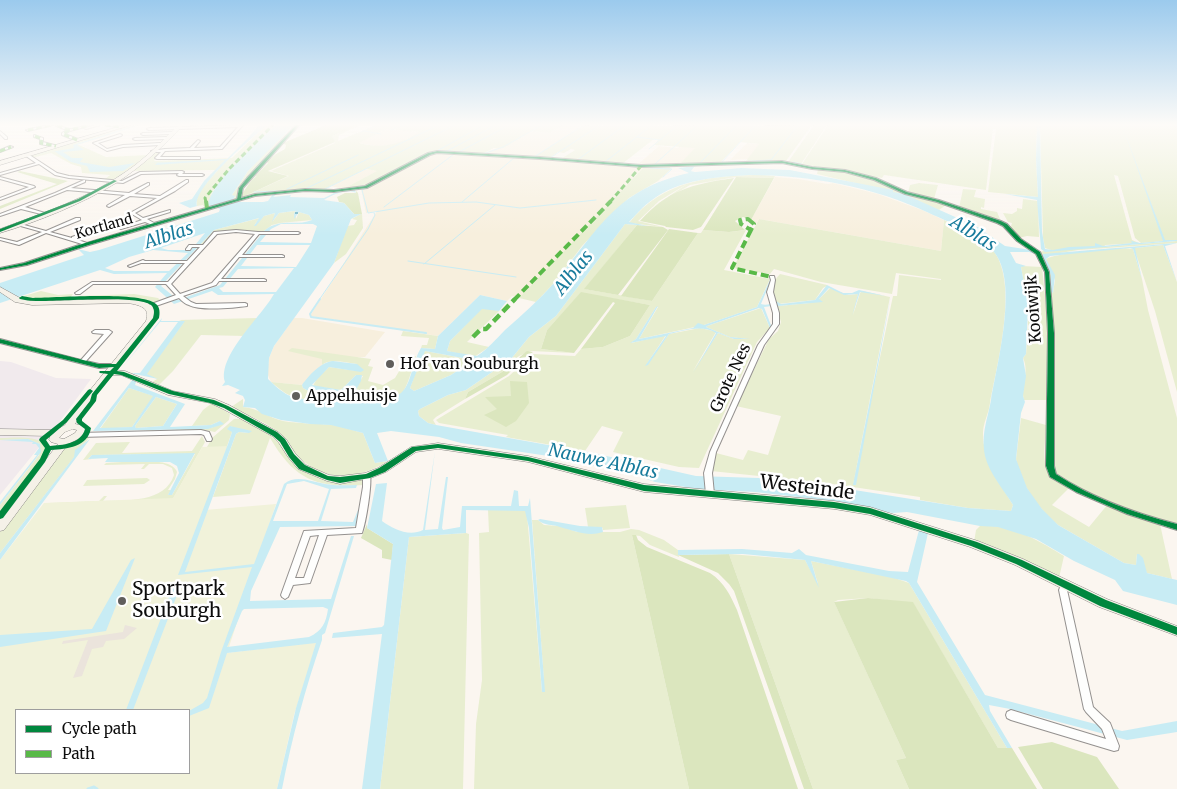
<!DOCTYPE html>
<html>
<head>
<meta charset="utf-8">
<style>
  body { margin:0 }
  #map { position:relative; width:1177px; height:789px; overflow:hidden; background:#fbf6f0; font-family:Merriweather,serif }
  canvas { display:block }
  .legend { position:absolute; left:15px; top:709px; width:175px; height:65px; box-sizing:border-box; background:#fff; border:1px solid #9e9e9e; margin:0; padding:6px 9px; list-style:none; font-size:15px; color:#0c0c0c }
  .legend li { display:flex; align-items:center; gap:10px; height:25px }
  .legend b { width:25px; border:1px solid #9e9e9e }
</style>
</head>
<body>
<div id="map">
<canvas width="1177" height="789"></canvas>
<ul class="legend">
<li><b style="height:6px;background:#00873e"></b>Cycle path</li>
<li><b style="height:6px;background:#58b947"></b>Path</li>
</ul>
</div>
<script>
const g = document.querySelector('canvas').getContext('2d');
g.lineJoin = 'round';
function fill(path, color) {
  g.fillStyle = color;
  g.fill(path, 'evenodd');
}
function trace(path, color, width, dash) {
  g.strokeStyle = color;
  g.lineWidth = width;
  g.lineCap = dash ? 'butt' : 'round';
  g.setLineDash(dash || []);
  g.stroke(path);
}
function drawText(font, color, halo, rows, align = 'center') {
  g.font = font + ' Merriweather,serif';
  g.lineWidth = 5;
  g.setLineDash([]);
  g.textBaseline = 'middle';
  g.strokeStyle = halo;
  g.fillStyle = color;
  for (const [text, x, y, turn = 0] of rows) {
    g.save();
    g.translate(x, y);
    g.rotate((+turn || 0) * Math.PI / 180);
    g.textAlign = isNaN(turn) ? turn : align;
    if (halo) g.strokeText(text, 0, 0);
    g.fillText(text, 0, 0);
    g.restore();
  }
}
fill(new Path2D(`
  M0 361 11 362 56 378 91 379 58 424 0 495Z`), '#f1eaed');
fill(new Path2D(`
  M563 125H583L534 157 482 154 496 148H504L532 131 549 133Z
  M386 129H392L420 132 393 146 386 145 382 147 358 143Z
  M747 143 761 144 751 159 730 160Z
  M680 145 701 148 686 162 660 165 638 164 659 146 678 148Z
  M441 153 537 158 644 167 519 298 512 296 507 301 480 295 438 336 310 316 377 211 366 213 361 189 376 184 428 155Z
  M366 169 378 171 343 189 331 186Z
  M775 177 798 179 828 184 833 183 878 194 922 210 944 220 941 251 759 219 756 224 751 220Z
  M294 318H302L385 332 365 357 323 359 322 365 302 385 271 382 267 373 269 358 274 346Z`), '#f7efdd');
fill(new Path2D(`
  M131 125H136L77 144 106 157 147 155 140 161 156 151H163L154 161 232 158 265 126 275 125 234 166 213 191 211 195 210 206H214L205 208 203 205 197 206C194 192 211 179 218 170L128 171 113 180 105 179 110 175 82 173 81 167 71 164 51 153 32 158 28 155Z
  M359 125H361L339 135 338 141 376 125H563L549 133 532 131 504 148H494L482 154 432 152 369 184 343 189 377 171 366 169 325 189 261 192 243 197 289 176 271 171 335 143 332 136ZM386 129 419 132C398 145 383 149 359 143Z
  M583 125 609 126 812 125 786 161H746L759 144 740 142 721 162 678 166 695 148 654 145 658 140 654 139 622 164 561 159 575 150 571 149 564 153 558 152 550 158 534 157Z
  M814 125H827L801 164 788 162Z
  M828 125H1037L1036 159 1038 197 988 192 996 129H993L986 190 884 175 882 178 802 164Z
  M1040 125H1177V240L1141 243 1135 238 1118 176 1114 175 1132 240 1139 243 1105 245 1104 247 1177 241V243L1078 250 1042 256 1051 275 1050 291 1053 293 1055 280 1046 259C1057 253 1120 246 1133 249L1142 279 1148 310 1177 418V525C1150 517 1068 492 1054 470L1049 281 1038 252 1051 250 1045 248 1043 238Z
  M283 134H286L243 183 236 199 232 200 235 197 232 195 248 171Z
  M644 167H670L671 169 658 181 629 198 582 246 555 282 536 302 519 298Z
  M818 169 846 172 874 180 904 193 946 205 939 210 888 191 817 174Z
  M763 175 775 176 774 178 736 177 690 185 653 207 687 184 659 201 638 221 663 227 629 223C663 180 711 175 763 175Z
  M919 183 938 185 934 199 908 193 910 185Z
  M963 189 976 190 974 197 985 199 984 208 981 207V209L997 212 1001 221 959 208Z
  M1023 199 1038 201 1039 237 1027 236 1018 238 1007 225 1011 226 1012 223 1008 222 1003 213 1012 214 1017 211V208L1022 209Z
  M294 211 296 212V219L299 212 309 215 312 220 280 223 272 225 264 231H216L204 244 200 245 214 230 260 218 254 225 264 216 275 213 273 221 279 213Z
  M362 213 363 228 346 254 334 263 347 226 354 225 357 220 352 219Z
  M759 219 941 251 944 220C961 229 984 237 995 253 1018 287 997 365 990 403 989 413 983 423 983 433 983 462 999 481 1013 505L1011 511 968 508 920 500V497L826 483 711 471 716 453 743 460 748 450 768 455 781 416 736 406 769 339 778 331 781 322 776 306 778 308V306L810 303 819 299 830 288 848 295 858 294 853 315 860 293 862 291 890 297 853 485 893 296H897L899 275 941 280V279L896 273 892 294 821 282 774 269 770 274 736 269 734 266Z
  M625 224 637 225 585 289 652 301 698 233H701L703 230 729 232 746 230 724 270 770 279 757 307 704 325 639 339 658 307H656L636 339 631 343 666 335 646 365 669 334 700 328 714 331 716 332 693 371 718 333 734 339H747L730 337 706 327 707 326 761 308 770 328 757 342 699 468 679 467 613 452 623 432 602 426 585 451 506 437 508 435 439 423 436 420 509 376 533 354 575 356 581 349 603 347 630 336 650 305 581 293 547 330 541 349 574 353 531 351 519 356 502 372 468 392 465 399 436 417 433 420 436 425 428 423 419 416 418 411 420 409 448 395 466 390 511 359 529 337 556 316Z
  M1163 245 1177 282V392L1155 311 1135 251V248Z
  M1022 266 1042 267 1048 326 1046 400H1024C1020 386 1030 372 1023 358L1026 354 1028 325 1026 291 1034 293 1025 289 1021 267Z
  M780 274 827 285V286L823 288 815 300 777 304C772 294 771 282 780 274Z
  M41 291 58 295 73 294 69 299C56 299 34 303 24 296Z
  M134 294 158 298 160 300 154 303 128 298 79 299 78 296Z
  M485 308 499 311 467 342 489 347 474 357 447 351 450 341 481 309Z
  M257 318 245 336 201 335 173 371 159 385 152 382 157 379 146 374 184 322 179 320Z
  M403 331 438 336 435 349 421 348 422 345H427L429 338 401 336Z
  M292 348 371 359 368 366 373 367 368 381 383 385 395 378 407 358 416 356C413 365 407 391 400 395 383 405 306 404 289 395 284 393 276 386 271 382L302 385 303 388 316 395 351 397 363 376 356 375 341 390 313 386 317 378 329 367 357 371V364C346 363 330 358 322 365V359L288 351Z
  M425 351 468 359 472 361 451 375 414 391 410 388 423 352Z
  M129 388 154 396 132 427 100 429Z
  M156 397 177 404 163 426 136 428 135 426Z
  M243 399V407C258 408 269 418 283 421 300 424 316 423 333 425 343 426 353 431 363 433L375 463 388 461C362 478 327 483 302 460 293 452 287 441 279 433 267 422 246 415 231 407Z
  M212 403 230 414 229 420 215 432 205 430 117 434 118 432 211 428 218 425 220 421 211 425 192 426 203 410Z
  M1021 418 1046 425C1045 455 1037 473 1069 488L1052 505 1089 527 1108 504 1160 524 1172 579 1147 573 1137 554 1136 565 1124 563 1058 525C1039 509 1020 484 1016 459Z
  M234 419C257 415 293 457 307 473L364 479 363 485C316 488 295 480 270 438L250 494 213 497 236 434 239 432 249 433 230 426 232 432 226 449 207 447 212 438Z
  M202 436 205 442 160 522 147 552H143L142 555 128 556 159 501 87 624 0 627V624L84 620 117 564 11 568 0 582V567L49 503 99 501 104 496H107L103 501C126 500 165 503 174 475L172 468 163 464H149L144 469H141L145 464 104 465 106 463C122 463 171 455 177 472L175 479 168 490H171L168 495H172L195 454 92 455 88 459 101 458 83 460 96 443 130 442 122 453 192 451ZM151 507 123 554 18 557 53 510Z
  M0 438C14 438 31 435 44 443L46 450 43 457 0 514V505L39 455 40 444 28 439 0 440Z
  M84 438H89L0 553V532L66 447Z
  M147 478 150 480 144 484 83 486 87 480Z
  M626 505 630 528 603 530 602 527H588L585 508Z
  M488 510H525L527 514 542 692 544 681 532 520H538L544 525 560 526 577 532H620L631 529 639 530 664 540 678 550 679 557 650 545 640 536 632 535 689 789H474L476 724 482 680 479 533 489 532Z
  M980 526C1010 523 1040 541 1064 556L1059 578 974 542 976 530Z
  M466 533 469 534 463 789H380L409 537Z
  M729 554 805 560 818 584 811 561 892 577 909 583 1007 748H998L913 603 868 598 838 600 834 602 836 606 906 758 896 760 909 789H813Z`), '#e8eed0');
fill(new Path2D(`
  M326 125H359L332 136 335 142 268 171 288 176 243 197 240 195C246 191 249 180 257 176L254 177 268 163 266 162 276 154 285 149 286 145 283 143Z
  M20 171 68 181 0 209V206L57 184 17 172Z
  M736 177 774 178 751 220 743 217 735 221 745 230 729 232 703 230Z
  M734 178 701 227 693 230 666 227 665 226 640 221C668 190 692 184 734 178Z
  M356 191 358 193 362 214H354L344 203 339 202 337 197 345 193H356Z
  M637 225 663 227 668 230 618 295 584 289Z
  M669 229 698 233 652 301 621 296Z
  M581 292 650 305 630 336 603 347 581 349 615 303 613 302 574 353 541 349 547 330Z
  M527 351 533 352 524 358 507 375 465 399 468 392 502 372Z
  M510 381 527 382 529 403 516 421 506 427 484 415 497 409 485 397 511 396Z
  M367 524V528L393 544 392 560 382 558V550L361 538Z
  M632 535H636L638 540 647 547 710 573C725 583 730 595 737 610L798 789H689Z
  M729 554 813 789H804L734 591 729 584 718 573 678 555Z
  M868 598 913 602 998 748H1012L1037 789H909L896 760 906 758 834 602Z
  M1052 742 1097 757 1119 789H1043L1018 747Z`), '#dbe6be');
fill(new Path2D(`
  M230 446 205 510 276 504 227 653 315 642 317 644 294 715 277 789H0V560L44 503 173 498 202 447ZM16 710H189V773H16Z`), '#f1f2da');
fill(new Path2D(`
  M125 625 137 628 124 639 106 641 103 647 92 649 82 676 73 678 88 640 62 644 63 641 123 632Z`), '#ebe4dc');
fill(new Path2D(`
  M136 125H140L77 145 84 150H83L63 152 72 158H83L80 162 109 167 135 163 123 171 90 172 87 166 71 162 54 151 34 155C48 151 61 151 74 148L73 145Z
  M259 125H267C252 138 192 188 197 206L190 208 179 203 192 199 204 181 225 160 155 165 157 163H151L227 159 249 137Z
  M275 125H294L248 171 232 195 235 196 232 202H263L268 201 273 194H277L273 197 291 195 290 197 324 198 334 193 330 192 355 190 356 193C346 189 334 194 324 200L344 203 354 214H361L351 219 334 263 274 346 269 358 268 379C274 385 282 392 288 395 305 404 388 405 401 393 411 385 413 360 421 348L435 349 438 336 480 295 507 301 499 311 482 309 450 341 447 351 477 356C488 349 496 339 505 330 522 315 539 300 554 283 598 230 616 189 689 173L678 168 695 166 691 171 695 172 741 168 790 170 893 190V192L904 194 982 229 983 231 1005 246 1031 250 1035 254 1029 252H1010L1016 263 1026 266 1021 267 1025 289 1033 290 1035 293 1026 292 1028 307 1026 354 1023 358 1026 376 1023 396 1025 402 1021 413 1016 459 1027 488 1042 509 1058 525 1124 563 1136 565 1137 554H1139L1143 558 1147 573 1177 580V605L1123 591 1115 580 1074 561 1036 539 998 527 980 526 907 512 893 513 875 510 842 502 755 492 698 489 655 482 615 468 587 465 562 458 461 443 439 437 391 431 377 433 388 461 375 463 363 433 331 425 310 424 281 420 262 414 255 408 243 407 245 400 243 396 235 393 240 390 228 385 222 386 225 382C217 356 262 316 274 294L218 295 212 291 174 304 155 287 167 273 114 274 100 270 0 303V283L84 255 78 249 90 252 99 250 219 212 220 209 208 205C210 183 259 142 275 125ZM749 175C810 175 874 187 929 213 951 223 978 233 994 252 1019 282 997 364 991 400 987 422 981 433 985 456 989 473 1004 490 1013 505L1011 511 968 508 829 486 759 478 696 476 593 453 436 425 428 423 419 416 418 411 420 409 448 395 466 390 511 359 529 337 556 316 625 224 648 226 629 222C636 215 643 206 652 200 680 179 716 177 749 175ZM294 211 296 212 294 213V219L299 212 309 215 312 220C295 227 281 217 264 231L220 285 178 300 161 286 214 230 259 218 254 226H256L264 216 275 213 272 222 279 213ZM281 224H313L317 226 311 243 260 242 271 229ZM205 233 191 250H168L161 248ZM257 245H310L296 267 241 266ZM153 250 188 253 169 271H114L105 268 129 257ZM294 268 276 292H223L219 288 223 287 238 269ZM425 351 468 359 472 361 451 375 414 391 410 388Z
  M1037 125H1040L1042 232 1045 249 1053 250 1069 247 1095 246V243L1103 246 1132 243 1131 241 1140 243 1163 241 1122 125 1165 240H1177V241L1045 252 1041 249 1037 200 1005 194 1038 197 1036 159Z
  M1177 243 1165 246 1177 282 1163 245 1135 248 1142 279 1133 249 1130 248 1050 256 1046 259 1055 275 1053 293 1050 291 1051 275 1042 257 1043 254Z
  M770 280H771L761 304C766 306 771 304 776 301L781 304 815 300 827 285 843 293H852L859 290 886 296 860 292 852 316 858 294 844 295 829 288 819 299 823 302 778 306V309L772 306 764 307 772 328 768 332 770 328 762 309 759 308 707 326 706 327 730 337 750 339H734L718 333 693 373 716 333C701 324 684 331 669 334L648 365 645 366 666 336 630 343 636 339 656 307 658 306 639 339 693 328 698 323 704 325 757 307Z
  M891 295 856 485H853Z
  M162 318 161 321H185L147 374 158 379 130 373H140L178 322H160L121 369Z
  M333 361 357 364 364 370 361 372 329 367 312 385 341 390 356 375H362L361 381 352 397 316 395 303 388 302 385C309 375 321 362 333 361Z
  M133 379 136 382 135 385 185 404 170 427 211 425 220 421 224 424 208 429 93 431ZM129 388 153 396 132 427 100 428ZM156 397 177 404 163 426 136 428 135 426Z
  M230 426 252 431 249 433 239 432 236 434 185 572 254 564 284 484C297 474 311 482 325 484 336 486 346 485 357 485L356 488 331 489 321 521 353 522 358 510H360L356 526 280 527 251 591 250 601 331 599 351 536H354L325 633 322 635V640C305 689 292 738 282 789H277L296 708 316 643 227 653 209 708 189 716V711L203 703 207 698 221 652 252 567 178 575 228 444 232 432 227 429ZM304 481 329 489 318 521H273L287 484ZM323 607 328 609C326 623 322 631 309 637L227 647 242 611 244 609Z
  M28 439 40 444 41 452 0 505V502L37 455H34L39 448 36 444H32L33 442 0 440Z
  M90 439 0 560V553L74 457 75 450Z
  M435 451 425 530 438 529 446 477H448L442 528 443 530 460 527 462 506H511L514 490 518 491 519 506H528L530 498 545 692H542L529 528 525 511 466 510V533L409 537 380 789H362L382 634 332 638 333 633 382 627 384 625 393 544 367 528 376 484 387 483 382 521C393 529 409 537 423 530Z
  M195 453 172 495H168L179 473 177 466 170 462H105L108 458 88 459 92 455Z
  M540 519 580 526 602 527 603 532C588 537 575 531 560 527 552 524 545 526 538 520Z
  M919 530 928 533 917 582 985 695 1122 731 1177 721V732L1127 740 1010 709 989 705 990 711 1012 748H1007L909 583 906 581 811 561 819 588 805 560 743 554 678 555V550L742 549 792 553 799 549 806 555 889 571 908 572Z
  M135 558 106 631 0 647V635L92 629 131 560Z
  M177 581 182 582 133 710H126L174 584Z`), '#c8ecf4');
trace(new Path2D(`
  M391 130 402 125
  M364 131 381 134
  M294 132 302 125
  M361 132 377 125
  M637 137 660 140
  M649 149 678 125
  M440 151H448
  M447 151 496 125
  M450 151 483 154 503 147 542 125
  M435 152 484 125
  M459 152 509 125
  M506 157 524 158
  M534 157 584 125
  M550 158 600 125
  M559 160 589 163
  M576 161 625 125
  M598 162 621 163
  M605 162 652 125
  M793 162 802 164
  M414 163 362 190 368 213 429 203 476 202 520 208 596 200
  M715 163 771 160 798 125
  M721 163 756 125
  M699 164 737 125
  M623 165 636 167
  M654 165 698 125
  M650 168 672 169 663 177
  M287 189 358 155
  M325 189 455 125
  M285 191 305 189 439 125
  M254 192 277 191
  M462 202 514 158
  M384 207 454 154
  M408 261 516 277
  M424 264 495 205
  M319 300 368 229 375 215 374 213`), '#c8ecf4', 1);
trace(new Path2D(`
  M320 299 310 314 311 317 426 333`), '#c8ecf4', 2);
trace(new Path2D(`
  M88 789 94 787 97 789`), '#c8ecf4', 3);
trace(new Path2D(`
  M295 213H298`), '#187b9c', 1, [4, 3]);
const street = new Path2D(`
  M48 125H53L28 131 26 130Z
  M56 125C60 125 64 128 69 129 76 130 84 125 92 125L70 131 65 134 78 139 79 140 77 141 62 135V133L67 130 56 126Z
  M96 125H100L86 129 84 128Z
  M107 125H112L122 127 120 128Z
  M243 125 222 149 165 151 160 157H200V159H157L155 158 161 152H153L151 151 165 149 190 148 198 140 200 141 194 148 220 147 238 127 149 130 147 129 149 128Z
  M296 125H299L243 188 241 198 255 194 305 189 334 190 365 186 428 153 437 151 540 157 641 165 782 161 812 167 845 170 876 178 907 192 939 200 1001 221 1007 224 1021 239 1040 252 1049 272 1054 333V466L1056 474C1092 498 1135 513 1177 524V530L1127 514 1076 492 1050 477 1046 466 1048 333 1045 272 1036 254 1017 241 1003 226 997 223 937 202 905 194 874 180 845 172 812 169 782 163 641 167 540 159 437 153 430 155 367 188 334 192 305 191 255 196 89 245 27 265 0 270V268L24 263 82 244 46 233 19 245 0 240V238L17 242 42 232 17 225V223L46 231 76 218H80V220L50 232 72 238V237L101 226H105V228L75 239 87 243 150 224 145 222 121 229 119 228 142 220 130 213 157 198 130 196 109 207 107 206 108 205 125 195 67 190 25 207 45 213V215L21 209 0 216V214L55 193 84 180H85V182L71 188 129 193 148 183H149V185L134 194 160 196 186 180H188V182L175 191 135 213 143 218 170 210V212L147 219 154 223 237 199 239 188 247 178Z
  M0 131 7 137V139H5L0 134Z
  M173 132V134H172L143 135 141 134 143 133Z
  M120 134 122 135 121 136 98 143 107 149 123 145 160 143 162 144 160 145 123 147 107 151 93 143Z
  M34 135 43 138V142L58 146 56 147 40 144V139L34 137Z
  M167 137 169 138 168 139 135 140 133 139 135 138Z
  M10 146 13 147 0 152V150Z
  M26 154H28L57 173 69 176 122 181 140 172 182 171 184 172 182 174H202L204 175 202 176H179L177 175 179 173 141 174 123 183 69 178 55 175 39 164 0 175V173L36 163 26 156Z
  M0 177 34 186 35 187 0 200V198L29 187 0 179Z
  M236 230 258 232H298L300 233 298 234H259L242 255H282L284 256V257H239L221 279H264L266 280V281H219L216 285 183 296 191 302 196 304 245 303 247 304V306C234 308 200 311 189 305 185 304 182 301 179 298L150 308H146V306L176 295 166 284H93L80 294H76L75 293 92 282H168L185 263H141L130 267 128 266 143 260 145 261H187L200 247H192L190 250H186V249L189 245H203L214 232ZM236 232 255 234 212 283 180 294 171 284 217 234Z
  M770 276H774L775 280 773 292 779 313V324L764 345 716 452 712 473 714 494 713 496H707L706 494 704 473 710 452 758 345 773 324V313L767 292 771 280 770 277Z
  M95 330H109L112 332 86 361 99 364H113L115 365 116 366 115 367 99 368 0 343V339L81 360 104 334 93 333 92 332Z
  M201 430 209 432 212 439 211 441H207L204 435 201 434 79 437 76 435 79 433Z
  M364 474H370C372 485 366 522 362 533L327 535 310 583 293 585 288 597 285 599 282 597 281 595 304 531 356 528 363 487V476ZM319 535 304 578H295L310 536Z
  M1065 581 1068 582 1069 584 1067 590 1093 707 1110 723 1119 746 1118 750 1114 751 1011 720 1007 718 1006 715 1007 712 1011 710 1106 739 1102 729 1086 712 1084 709 1059 590 1062 582Z`);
const secondary = new Path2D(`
  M125 125H131L0 165V161Z
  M179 125H183C164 146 141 167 116 183 84 203 37 222 0 233V229C43 213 89 198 127 171 146 158 162 141 179 125Z
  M0 287 20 298 32 301 128 299 146 302 153 307 156 315 154 321 115 370 125 371 173 391 215 399 229 405 278 432 286 439 295 453 306 465 329 475 340 476 365 473 378 468 411 447 438 443 528 456 644 484 834 501 870 507 978 541 1023 559 1107 599 1177 626V636L1099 607 1015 565 970 547 870 515 834 509 644 492 528 462 438 449 416 452 386 472 371 478 340 484 327 481 298 469 288 457 279 443 272 436 223 409 210 403 168 395 121 375H111L81 413 75 424 85 426 87 428 82 437 68 444 4 530 0 531V519L58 444 51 442 49 440 50 436 0 435V429L56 430 65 425 74 410 146 321C151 307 139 305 128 303L32 305 15 302 0 292ZM73 429 77 430 75 433 64 439 59 438 65 432Z`);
trace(street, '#94918f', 2);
trace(secondary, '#8a8885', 1);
fill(street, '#fefefd');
fill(secondary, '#f5f1e8');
trace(new Path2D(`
  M57 125 69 130 90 125
  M105 125 120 127
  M28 130 51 125
  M69 130 63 134 77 140
  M35 136 42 139 41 143 56 146
  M0 151 11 147
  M206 202 205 198 229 169 273 125
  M610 202 641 166`), '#58b947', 3, [5.5, 3]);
trace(new Path2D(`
  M206 201 207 208
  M748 219 754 224 751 230 741 224 740 220Z
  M751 230 732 268 772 277
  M514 300 611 201`), '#58b947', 4, [8, 4]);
trace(new Path2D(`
  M473 337 481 329H486L515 299`), '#58b947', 4.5, [9, 4.5]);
fill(new Path2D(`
  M296 125H299L243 188 241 198 255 194 305 189 334 190 365 186 428 153 437 151 540 157 641 165 782 161 812 167 845 170 876 178 907 192 939 200 1001 221 1007 224 1021 239 1040 252 1049 272 1054 333V466L1056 474C1092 498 1135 513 1177 524V530L1127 514 1076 492 1050 477 1046 466 1048 333 1045 272 1036 254 1017 241 1003 226 997 223 937 202 905 194 874 180 845 172 812 169 782 163 641 167 540 159 437 153 430 155 367 188 334 192 305 191 255 196 89 245 27 265 0 270V268L24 263 85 243 237 199 239 188 247 178Z
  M114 180 117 181 80 201 0 232V229L78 199Z
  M22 296 33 298C56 298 140 291 156 304 160 307 160 313 159 318L117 371 124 372 173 391 214 400 228 406 277 432 285 439 294 454 305 465 328 476 340 477 366 474 379 468 412 447 438 444 528 457 644 485 834 502 870 508 977 542 1022 560 1106 600 1177 627V635L1100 606 1016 564 971 546 870 514 834 508 644 491 528 461 438 448 416 451 385 472 370 478 340 483 327 480 299 469 289 457 280 442 273 436 224 408 210 403 169 394 121 375 114 374 97 395 96 401 82 419V421L91 428C88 447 67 449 51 450L45 462 3 518 0 519V511L40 459 45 448 39 440 40 438 63 420 88 390 90 389 93 391 67 422 46 440 50 446C62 445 81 444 85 429L77 423 76 419 90 401 92 394 108 374 100 373 99 372 100 371H110L114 367 99 368 0 343V339L99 364H116L153 318C154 314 155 310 152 306 142 294 55 302 36 301 30 301 25 300 20 299L19 298Z`), '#00873e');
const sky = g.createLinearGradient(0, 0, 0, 235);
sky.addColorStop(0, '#9bcaed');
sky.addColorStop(0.53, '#fdfbf8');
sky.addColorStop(1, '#fdfbf800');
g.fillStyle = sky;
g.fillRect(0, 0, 1177, 235);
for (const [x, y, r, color] of [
  [390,364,5,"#605e5c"],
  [296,396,5,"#605e5c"],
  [122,601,5,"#605e5c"]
]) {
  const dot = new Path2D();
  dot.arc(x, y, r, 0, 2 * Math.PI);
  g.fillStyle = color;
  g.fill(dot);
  trace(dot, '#fff', 2);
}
drawText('14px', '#0c0c0c', '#fff', [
  ["Kortland",104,227,-16]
]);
drawText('16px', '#0c0c0c', '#fff', [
  ["Kooiwijk",1034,309,-94],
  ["Grote Nes",731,378,-65]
]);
drawText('16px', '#0c0c0c', '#fff', [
  ["Hof van Souburgh",400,364],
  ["Appelhuisje",306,396]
], 'left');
drawText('italic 18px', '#187b9c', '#fff', [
  ["Alblas",973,234,32],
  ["Alblas",169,236,-18],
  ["Alblas",574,273,-51],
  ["Nauwe Alblas",603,462,12]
]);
drawText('19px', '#0c0c0c', '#fff', [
  ["Westeinde",807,488,7]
]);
drawText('19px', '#0c0c0c', '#fff', [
  ["Sportpark",132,590],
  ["Souburgh",132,612]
], 'left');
</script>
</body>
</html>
